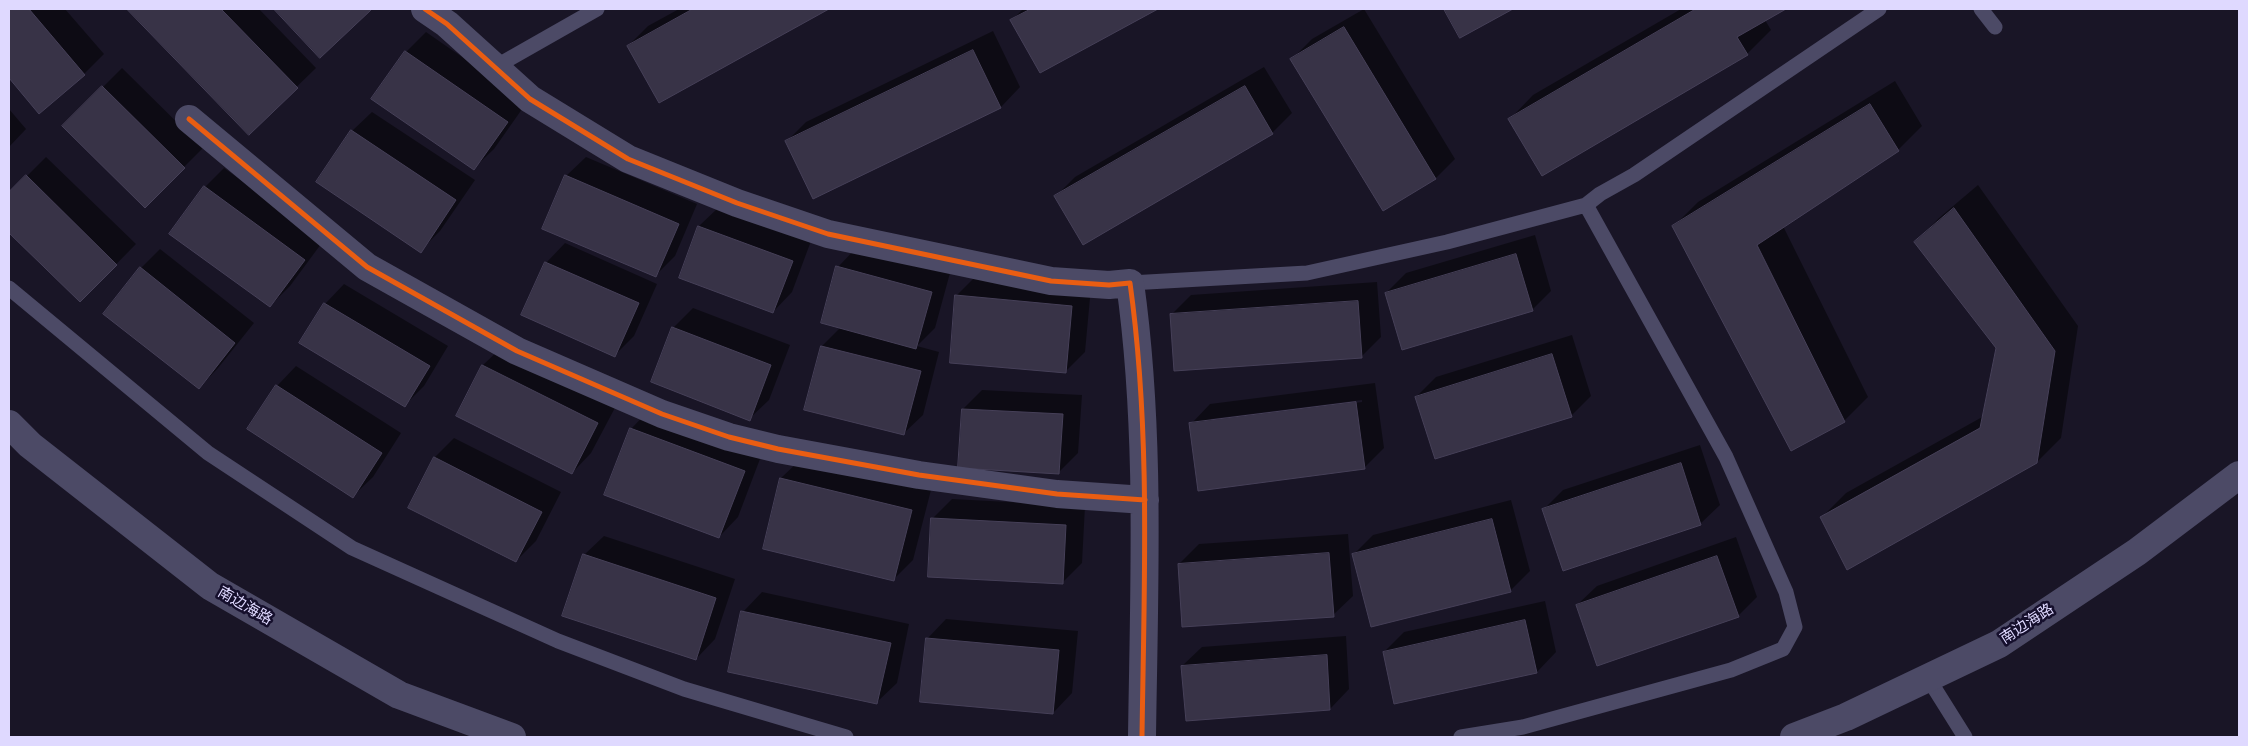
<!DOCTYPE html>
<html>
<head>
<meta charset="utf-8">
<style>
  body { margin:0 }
  #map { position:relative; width:2248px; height:746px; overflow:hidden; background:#191526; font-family:"PT Sans Narrow",sans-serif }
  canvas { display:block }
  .frame { position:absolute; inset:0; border:10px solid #dfd9ff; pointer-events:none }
</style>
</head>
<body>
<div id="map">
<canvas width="2248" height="746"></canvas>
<div class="frame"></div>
</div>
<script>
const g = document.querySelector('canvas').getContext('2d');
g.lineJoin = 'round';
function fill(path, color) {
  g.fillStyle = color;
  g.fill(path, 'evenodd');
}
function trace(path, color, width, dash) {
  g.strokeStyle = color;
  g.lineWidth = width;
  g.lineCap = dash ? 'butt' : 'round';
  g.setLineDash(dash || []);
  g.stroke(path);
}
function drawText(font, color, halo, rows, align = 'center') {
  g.font = font + ' "PT Sans Narrow","Noto Sans SC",sans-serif';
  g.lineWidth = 5;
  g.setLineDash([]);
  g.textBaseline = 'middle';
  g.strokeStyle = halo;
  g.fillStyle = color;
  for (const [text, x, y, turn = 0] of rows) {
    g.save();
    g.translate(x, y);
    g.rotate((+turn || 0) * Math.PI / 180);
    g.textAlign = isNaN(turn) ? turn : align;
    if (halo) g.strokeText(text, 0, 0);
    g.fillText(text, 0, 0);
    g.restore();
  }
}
fill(new Path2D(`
  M9 9H65L104 54 84 74 39 112 9 76Z
  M129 9H259L316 68 249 133Z
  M276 9H370L320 56Z
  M679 9H827L660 102 628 46 648 26Z
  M1023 9H1156L1040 71 1012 20Z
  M1364 9 1455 159 1436 178 1292 59 1312 39Z
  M1445 9H1510L1461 36Z
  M1681 9H1783L1765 20 1771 30 1747 54 1510 119 1533 95Z
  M993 31 1020 87 1001 107 814 197 787 141 806 122Z
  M426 32 527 102 494 149 474 168 373 98 406 52Z
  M1264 67 1292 113 1272 133 1083 243 1056 196 1075 177Z
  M122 68 203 148 145 206 64 126Z
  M1895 81 1922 126 1898 150 1783 226 1868 397 1844 421 1674 226 1698 202Z
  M9 109 26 129 9 147Z
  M372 112 475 180 440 231 420 251 352 131Z
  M46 157 136 244 80 301 9 231V194Z
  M586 157 697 204 675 256 655 276 566 176Z
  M224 168 324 240 290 286 270 306 205 187Z
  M1978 185 2078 326 2061 438 2037 462 1822 517 1846 493 1984 416 1998 348 1916 242 1939 218Z
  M719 207 811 241 792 292 773 312 680 278 699 226Z
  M1535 235 1551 291 1532 310 1386 293 1406 273Z
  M565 243 657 284 634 336 615 355 546 263Z
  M857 247 950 273 935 328 917 346 939 352 923 415 903 434 822 346 841 327 838 267Z
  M160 249 254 323 218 368 199 388 141 268Z
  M976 276 1091 287 1085 352 1065 372 956 296Z
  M1377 282 1381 337 1362 356 1171 315 1191 295Z
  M344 284 448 346 424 386 405 405 325 304Z
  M693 308 790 345 769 400 749 419 673 328Z
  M1572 335 1591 396 1571 416 1416 397 1436 377Z
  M503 346 617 404 591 453 572 473 458 415 483 365Z
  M296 366 401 433 373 477 353 496 277 386Z
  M1375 383 1384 448 1364 468 1191 424 1210 404ZM1362 400V402L1211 422V419Z
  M982 390 1082 395 1078 453 1059 472 963 409Z
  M650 409 763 451 738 517 719 537 631 429Z
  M454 438 561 492 536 541 516 561 409 507 435 457Z
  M1700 445 1720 505 1700 524 1543 510 1563 490Z
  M801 459 931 490 913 560 893 580 781 478Z
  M952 499 1085 506 1082 563 1062 583 932 519Z
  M1511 500 1530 571 1510 591 1354 554 1373 535Z
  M1348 534 1353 596 1333 615 1179 564 1199 544Z
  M604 536 735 579 715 639 696 659 584 555Z
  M1736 537 1757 597 1738 616 1577 605 1597 586Z
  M762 592 909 624 897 683 877 702 743 612Z
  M1545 601 1556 652 1537 672 1395 703 1384 652 1404 632Z
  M946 619 1078 631 1072 693 1053 713 927 639Z
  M1346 636 1349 689 1330 709 1182 666 1202 647Z`), '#0007');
const building = new Path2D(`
  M9 9H29L85 75 39 114 9 78Z
  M127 9H221L298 88 249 135Z
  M274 9H370L371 10 320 58Z
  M693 9H829L659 103 627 46Z
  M1031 9H1158L1040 73 1010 20Z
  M1444 9H1513L1460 38Z
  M1696 9H1786L1737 37 1748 55 1542 176 1508 119Z
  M1344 27 1436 179 1383 211 1290 59Z
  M973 50 1001 108 813 199 785 141Z
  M405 51 508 122 474 170 371 99Z
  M102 86 185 168 145 208 62 126Z
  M1245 86 1273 134 1083 245 1054 196Z
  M1870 104 1899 151 1757 245 1845 422 1791 451 1672 226Z
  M351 130 456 200 421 253 316 182Z
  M26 175 117 265 80 302 9 233V192Z
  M565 175 679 224 656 277 542 229Z
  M204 186 305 260 270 307 169 234Z
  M1954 208 2055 351 2037 463 1847 570 1820 517 1980 428 1996 348 1914 242Z
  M698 226 793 261 773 313 679 278Z
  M1516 254 1533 311 1402 350 1385 293Z
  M545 262 639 303 615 357 521 315Z
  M836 266 932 292 916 349 821 323Z
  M140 267 235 343 199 389 103 314Z
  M955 295 1072 306 1066 373 950 363Z
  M1358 301 1362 358 1174 371 1170 314Z
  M324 303 430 366 405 407 299 343Z
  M672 327 771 365 750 421 651 382Z
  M821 346 921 371 904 435 804 410Z
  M1552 354 1572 417 1435 459 1415 397Z
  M482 365 598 423 572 474 456 416Z
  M276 385 382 453 353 498 247 429Z
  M1356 402 1365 469 1198 491 1189 423Z
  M962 409 1063 414 1059 474 958 468Z
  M630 428 745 471 719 538 604 495Z
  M434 457 542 512 516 562 408 508Z
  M1681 463 1701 525 1563 571 1542 509Z
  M780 478 912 510 894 581 763 549Z
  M931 518 1066 525 1063 584 928 577Z
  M1492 519 1511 592 1371 627 1352 554Z
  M1329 553 1334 617 1182 627 1178 564Z
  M583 554 716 598 696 660 562 616Z
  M1717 556 1739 617 1597 666 1576 605Z
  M741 611 891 643 877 704 728 672Z
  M1525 620 1537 673 1394 704 1383 652Z
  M926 638 1059 650 1053 714 920 702Z
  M1327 655 1330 710 1186 721 1181 666Z`);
fill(building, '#383347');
trace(building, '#464058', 1);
trace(new Path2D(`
  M1981 9 1995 27
  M495 67 597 9
  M1130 283 1307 273 1447 242 1586 205
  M9 288 208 453 352 548 558 641 684 689 846 737
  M1928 678 1965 737
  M1461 737 1523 727 1731 670 1783 649 1795 627 1786 592 1726 457 1586 205 1600 194 1634 175 1879 9`), '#4c4a66', 15);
trace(new Path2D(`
  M425 9 447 24 530 99 628 159 737 203 828 234 1051 281 1109 285 1130 283C1151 433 1144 586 1142 737
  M189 119 367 267 517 351 662 414 729 437 778 449 919 475 1057 494 1145 500`), '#4c4a66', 28);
trace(new Path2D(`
  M9 424 30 445 210 586 399 695 512 737
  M1794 737 1846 717 1999 644 2137 552 2239 475`), '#4c4a66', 28);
trace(new Path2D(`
  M425 9 447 24 530 99 628 159 737 203 828 234 1051 281 1109 285 1130 283C1151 433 1144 586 1142 737
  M189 119 367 267 517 351 662 414 729 437 778 449 919 475 1057 494 1145 500`), '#e95d12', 5);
drawText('15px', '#dfd9ff', '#150f2c', [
  ["南边海路",245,606,30],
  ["南边海路",2027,624,-33]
]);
</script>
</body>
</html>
